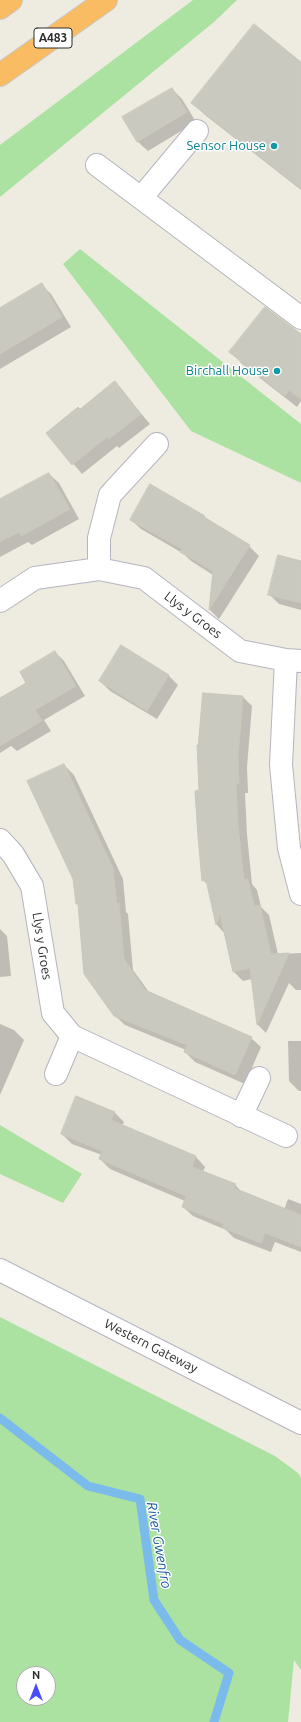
<!DOCTYPE html>
<html>
<head>
<meta charset="utf-8">
<style>
  body { margin:0 }
  #map { position:relative; width:301px; height:1722px; overflow:hidden; background:#eeebe1; font-family:Ubuntu,sans-serif }
  canvas { display:block }
  .north { position:absolute; left:16px; top:1666px; width:40px; height:40px; box-sizing:border-box; background:#fff; border:1px solid #ababab; border-radius:50%; rotate:0deg; font-size:11px; font-weight:700; line-height:16px; text-align:center; color:#2e2e2e }
  .north::after { content:''; display:block; margin:auto; width:14px; height:18px; background:#494df4; clip-path:polygon(50% 0,100% 100%,50% 72%,0 100%) }
</style>
</head>
<body>
<div id="map">
<canvas width="301" height="1722"></canvas>
<div class="north">N</div>
</div>
<script>
const g = document.querySelector('canvas').getContext('2d');
g.lineJoin = 'round';
function fill(path, color) {
  g.fillStyle = color;
  g.fill(path, 'evenodd');
}
function trace(path, color, width, dash) {
  g.strokeStyle = color;
  g.lineWidth = width;
  g.lineCap = dash ? 'butt' : 'round';
  g.setLineDash(dash || []);
  g.stroke(path);
}
function drawText(font, color, halo, rows, align = 'center') {
  g.font = font + ' Ubuntu,sans-serif';
  g.lineWidth = 3;
  g.setLineDash([]);
  g.textBaseline = 'middle';
  g.strokeStyle = halo;
  g.fillStyle = color;
  for (const [text, x, y, turn = 0] of rows) {
    g.save();
    g.translate(x, y);
    g.rotate((+turn || 0) * Math.PI / 180);
    g.textAlign = isNaN(turn) ? turn : align;
    if (halo) g.strokeText(text, 0, 0);
    g.fillText(text, 0, 0);
    g.restore();
  }
}
fill(new Path2D(`
  M193 0H237L214 22 0 197V145Z
  M80 249 301 424V483L191 431 63 264Z
  M0 1125 82 1174 63 1203 0 1174Z
  M0 1317 275 1456 298 1473 301 1478V1670L294 1660 288 1722H0ZM24 1674H48V1698H24Z`), '#ace2a1');
fill(new Path2D(`
  M301 63V190L205 115 193 103Z
  M172 89 182 99 196 122 148 151 138 142 124 117Z
  M42 285 51 294 71 327 0 369V309Z
  M301 336V401L297 407 242 364 231 352Z
  M115 383 150 424 119 448 117 446 82 474 47 433 80 411Z
  M49 474 59 483 79 519 32 545 28 542 0 557V501Z
  M204 516 210 522 249 546 259 556 219 619 210 610 213 575 191 561 184 554 141 529 131 520Z
  M301 562V610L279 604 269 594Z
  M55 652 64 661 85 696 44 720 51 731 17 751 11 746 0 753V699L28 683Z
  M168 675 178 685 157 719 110 691 100 681Z
  M204 694 243 697 252 706 247 767 248 793H245L247 835 252 884 257 890 261 907 269 915 278 954 301 953V990H296L289 983 266 1033 258 1025 252 979 243 981 234 972 225 934 217 925 208 885 203 880 199 746Z
  M64 765 74 775 123 879 126 912 128 914 133 970 149 992 251 1038 261 1047 245 1084 195 1062 185 1052 186 1050 125 1025 114 1015 79 906 77 903Z
  M0 929 7 936 11 976 0 977Z
  M0 1024 14 1030 24 1040 0 1095Z
  M288 1041H301V1091H299L289 1081Z
  M114 1112 124 1122 122 1126 196 1157 205 1167 203 1172 235 1185 243 1193 284 1210 288 1199 301 1204V1252L275 1242 271 1252 234 1238 226 1230 193 1216 183 1207 185 1201 110 1169 100 1159 102 1155 72 1144 62 1134Z`), '#0003');
trace(new Path2D(`
  M0 1418 88 1486 140 1499 154 1600 180 1640 229 1673 214 1722`), '#7abbeb', 9);
const building = new Path2D(`
  M254 24 301 62V189L191 103Z
  M172 88 187 112 137 142 122 117Z
  M42 283 62 317 0 354V308Z
  M265 307 301 334V399L289 390 285 396 229 352Z
  M115 381 141 414 109 439 107 437 72 465 46 433 78 407 80 409Z
  M49 473 70 509 21 536 19 532 0 542V499Z
  M150 484 205 516 204 517 250 545 209 610 213 571 180 552 182 549 130 520Z
  M278 555 301 561V603L268 595Z
  M121 645 169 675 147 711 99 681Z
  M55 651 76 686 35 710 42 721 0 746V698L26 683 20 672Z
  M203 693 243 696 238 757 239 784H236L238 825 244 880 248 879 254 906 260 905 271 954 289 953 257 1025 250 968 233 972 220 914 216 925 206 880 202 881 198 837 195 791 199 790 197 745H198Z
  M64 764 113 868 117 904 119 903 124 959 145 990 252 1037 235 1075 184 1052 187 1045 114 1016 84 974 78 904H76L73 879 27 781Z
  M76 1096 115 1112 111 1120 196 1156 192 1167 236 1184 234 1188 301 1215V1247L265 1233 261 1243 223 1228 224 1224 182 1207 186 1196 99 1159 102 1151 61 1134Z`);
fill(building, '#cac9bf');
trace(building, '#cac7bb', 1);
const minor = new Path2D(`
  M97 165 301 318
  M141 198 197 131
  M99 569V538L110 495 157 444
  M0 601 35 578 99 569 144 578 240 651 286 660 301 661
  M286 660 281 765 289 848 301 894
  M0 840 13 854 32 886 53 1013 72 1036 286 1136
  M56 1074 72 1036
  M241 1116 259 1078
  M0 1270 301 1423`);
const highway = new Path2D(`
  M0 8 11 0
  M0 75 106 0`);
trace(minor, '#b5b5c0', 24);
trace(highway, '#c9c9c9', 24);
trace(minor, '#fff', 22);
trace(highway, '#f9bc62', 22);
for (const [x, y, r, color] of [
  [274,146,4,"#0f9aa8"],
  [277,371,4,"#0f9aa8"]
]) {
  const dot = new Path2D();
  dot.arc(x, y, r, 0, 2 * Math.PI);
  g.fillStyle = color;
  g.fill(dot);
  trace(dot, '#fff', 1.5);
}
for (const [x, y, w] of [
  [53,38,38]
]) {
  const box = new Path2D();
  box.roundRect(x - w / 2, y - 10, w, 20, 3);
  g.fillStyle = '#fff';
  g.fill(box);
  trace(box, '#2e2e2e', 1);
}
drawText('bold 12px', '#2e2e2e', null, [
  ["A483",53,38]
]);
drawText('13px', '#0d838f', '#fff', [
  ["Sensor House",266,146],
  ["Birchall House",269,371]
], 'right');
drawText('13px', '#2e2e2e', '#fff', [
  ["Llys y Groes",193,615,37],
  ["Llys y Groes",42,946,81],
  ["Western Gateway",151,1346,27]
]);
drawText('italic 14px', '#13579d', '#fff', [
  ["River Gwenfro",159,1545,80]
]);
</script>
</body>
</html>
